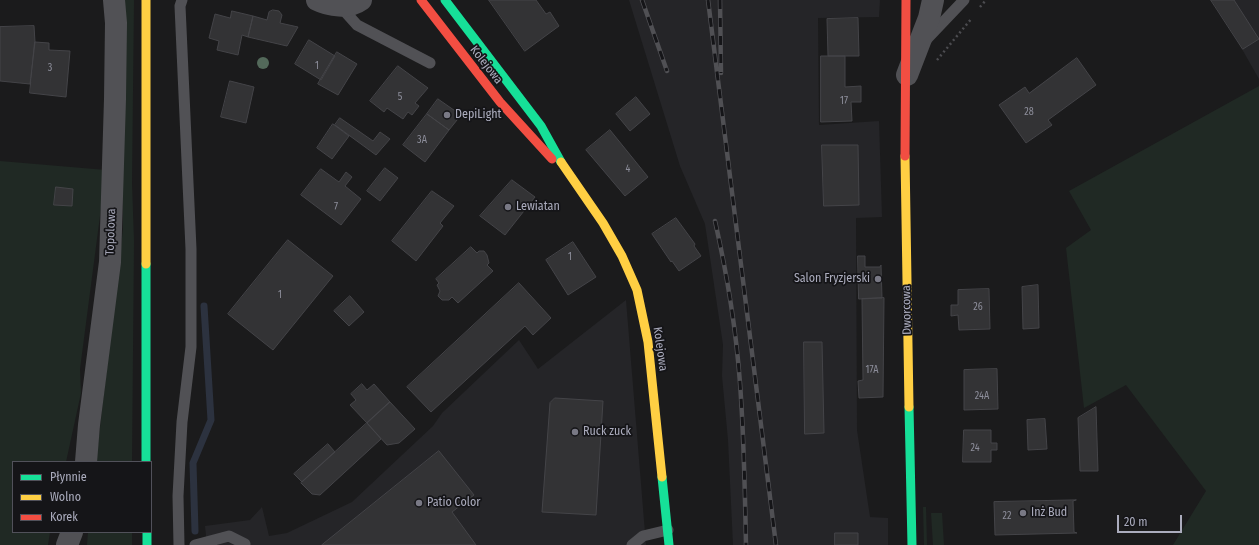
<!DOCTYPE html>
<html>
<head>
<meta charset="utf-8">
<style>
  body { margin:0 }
  #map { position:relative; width:1259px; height:545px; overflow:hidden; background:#1b1b1c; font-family:"Fira Sans Condensed",sans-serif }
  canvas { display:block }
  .legend { position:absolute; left:12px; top:461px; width:140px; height:72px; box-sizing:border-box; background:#151518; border:1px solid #51515a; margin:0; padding:5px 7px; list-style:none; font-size:12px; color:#abacbd }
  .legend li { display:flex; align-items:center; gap:8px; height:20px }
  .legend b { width:20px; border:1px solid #51515a }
  .scale { position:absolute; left:1117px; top:515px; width:65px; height:18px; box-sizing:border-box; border:2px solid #abacbd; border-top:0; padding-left:5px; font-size:12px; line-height:14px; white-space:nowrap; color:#abacbd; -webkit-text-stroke:3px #151518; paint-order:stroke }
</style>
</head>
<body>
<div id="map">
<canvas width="1259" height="545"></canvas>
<ul class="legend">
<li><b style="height:5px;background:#16e098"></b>Płynnie</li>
<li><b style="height:5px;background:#ffcf43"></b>Wolno</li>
<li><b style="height:5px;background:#f24e42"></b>Korek</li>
</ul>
<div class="scale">20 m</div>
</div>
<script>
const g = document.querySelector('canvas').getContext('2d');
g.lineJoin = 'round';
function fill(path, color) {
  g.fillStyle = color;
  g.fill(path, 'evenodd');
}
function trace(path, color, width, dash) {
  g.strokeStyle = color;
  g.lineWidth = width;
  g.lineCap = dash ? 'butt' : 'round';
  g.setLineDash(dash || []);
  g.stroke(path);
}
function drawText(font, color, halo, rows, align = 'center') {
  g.font = font + ' "Fira Sans Condensed",sans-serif';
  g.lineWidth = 3.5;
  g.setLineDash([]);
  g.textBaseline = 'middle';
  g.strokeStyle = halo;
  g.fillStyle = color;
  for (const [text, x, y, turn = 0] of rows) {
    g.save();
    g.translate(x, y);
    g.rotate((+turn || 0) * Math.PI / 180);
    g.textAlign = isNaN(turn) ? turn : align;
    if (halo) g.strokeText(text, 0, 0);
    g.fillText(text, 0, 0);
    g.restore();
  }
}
fill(new Path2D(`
  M629 0H880L879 17 818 18 819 125 879 121 882 217 856 218 857 430 870 517 888 518V545H733L728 440 722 376 723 345 705 224 680 166Z
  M1214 0H1259V79Z
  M626 300 646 545H207L205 526 250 520 262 507 269 536 287 533 352 502 433 426 442 413 519 340 538 369Z`), '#252528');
fill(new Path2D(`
  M122 0H134L132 183 134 241 132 462H96L123 229Z
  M1259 86V545H1173L1206 491 1126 385 1084 408 1066 248 1091 230 1069 191Z
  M0 161 106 170 80 369 81 393 66 462H13V532H50L48 545H0Z
  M923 507H926L927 545H924Z
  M931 513H942L944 545H933Z
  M88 532H132V545H87Z`), '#202924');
trace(new Path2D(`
  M195 531 193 463 211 420 204 306`), '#2c323f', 7);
const building = new Path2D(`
  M489 0H536L546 14 550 12 559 26 525 51Z
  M1211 0H1234L1259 39 1243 49Z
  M273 10 279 11 282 15 280 23 298 27 287 46 248 37 253 16 267 20 269 12Z
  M232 11 253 16 248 37 242 35 238 55 217 50 219 41 209 38 215 14 230 18Z
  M858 18 859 56H828L827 19Z
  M34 26 35 42 30 84 0 81V27Z
  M309 40 335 56 321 80 295 64Z
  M35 42 49 43V50L70 51 66 97 30 93Z
  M337 52 357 64 338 95 318 84Z
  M821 56H845V87L861 86V102H851L852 121 821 122Z
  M1077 58 1096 85 1048 120 1052 125 1026 143 999 105 1025 87 1029 93Z
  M398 66 428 88 415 103 419 106 412 115 408 112 403 119 387 108 384 112 370 101Z
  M230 81 254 87 246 123 221 117Z
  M636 97 650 114 630 131 616 114Z
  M438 99 461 115 449 130 427 114Z
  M427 114 449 130 425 162 403 145Z
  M340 118 373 141 380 132 390 139 376 155 335 125Z
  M333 124 349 136 332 159 317 148Z
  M610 130 648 177 625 196 586 150Z
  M822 145H858L859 205 824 206Z
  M385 168 398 178 380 201 367 191Z
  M321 169 339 182 346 172 352 177 345 186 361 199 341 225 301 195Z
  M512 180 535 197 505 235 480 216Z
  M56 187 73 189 72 206 54 205Z
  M432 191 454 206 440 223 443 226 416 261 392 241Z
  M676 218 695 244 694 246 701 256 679 271 672 261 671 262 652 234Z
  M288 240 333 276 273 350 228 314Z
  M573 242 596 277 568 295 546 260Z
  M471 247 477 253 479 251H484L487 255 489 263 487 265 493 271 458 303 452 297 449 300H442L438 296 440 291 437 285 439 283 436 279Z
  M858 256H865V267H880L881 265 882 298 859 299Z
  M519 283 551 318 533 335 525 326 431 412 407 387Z
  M1038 285 1039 328 1023 329 1022 287Z
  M989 289 990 329 959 330 958 315 951 316V305H958V290Z
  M350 296 364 312 349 326 334 311Z
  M884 298 883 397 859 398 858 381 863 380 862 299Z
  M804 342H822L824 433 805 434Z
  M997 369 998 409 964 410V370Z
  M362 384 367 390 374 384 390 402 367 423 350 405 356 400 351 394Z
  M555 398 603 401 596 515 542 512 550 403Z
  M390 402 415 429 399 443 387 445 367 423Z
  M1096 407 1098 471H1080L1078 418Z
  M1045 419 1047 449 1028 450 1027 420Z
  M367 423 381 439 320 495 312 494 301 483Z
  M964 430H991V443H997V450H991V462H963Z
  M328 444 335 452 302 482 294 474Z
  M439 451 474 495 452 512 476 545H322Z
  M1076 500 1073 501 1074 532 1077 533 995 535 994 502Z
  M835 533H858V545H835Z`);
fill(building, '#333335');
trace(building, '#444448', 1);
trace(new Path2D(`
  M980 7 986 0
  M937 60 972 18`), '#4c4c50', 2.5, [2, 3]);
trace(new Path2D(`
  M340 6 357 25 430 63
  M926 40 964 0
  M179 545 178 496 182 422 191 347V249L180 6 182 0
  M195 545 229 536 245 544
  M632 545 643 536 668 530`), '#515155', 11);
trace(new Path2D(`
  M317 0C329 6 349 9 361 0
  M907 75 929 18 933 0
  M86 462 89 425 110 262 115 99 116 23 114 0
  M67 545 72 532`), '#515155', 22);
trace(new Path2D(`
  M445 0 541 126 561 162
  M146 264V462
  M909 407 912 545
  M662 477 669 545
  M147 532V545`), '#16e098', 9);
trace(new Path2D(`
  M146 0V264
  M905 156 909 407
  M561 162 603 223 622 256 637 290 648 342 662 477`), '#ffcf43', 9);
trace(new Path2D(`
  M421 0 500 102 552 159
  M905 156 906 0`), '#f24e42', 9);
const rail = new Path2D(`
  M642 0 667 71
  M708 0 776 545
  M720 0 721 73
  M715 221C727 274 736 329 740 383 744 437 745 491 746 545`);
trace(rail, '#505054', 4.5);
trace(rail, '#151518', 3, [9]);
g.fillStyle = '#53695a';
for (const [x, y] of [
  [263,63]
]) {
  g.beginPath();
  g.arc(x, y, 6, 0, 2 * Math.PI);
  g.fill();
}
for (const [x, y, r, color] of [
  [447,115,4,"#797985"],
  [508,207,4,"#797985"],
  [878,279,4,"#797985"],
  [575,432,4,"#797985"],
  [419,503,4,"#797985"],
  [1023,513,4,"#797985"]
]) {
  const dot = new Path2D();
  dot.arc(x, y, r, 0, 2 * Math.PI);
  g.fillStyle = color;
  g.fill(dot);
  trace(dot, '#151518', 1.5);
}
drawText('10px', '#8d8e9b', null, [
  ["1",317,66],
  ["3",50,68],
  ["5",400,97],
  ["17",844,101],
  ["28",1029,112],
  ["3A",422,140],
  ["4",628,169],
  ["7",336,207],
  ["1",570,257],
  ["1",280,295],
  ["26",978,307],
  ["17A",872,370],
  ["24A",982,396],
  ["24",975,448],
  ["22",1007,516]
]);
drawText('12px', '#abacbd', '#151518', [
  ["Kolejowa",486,65,52],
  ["Topolowa",111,232,-88],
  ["Dworcowa",907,310,-91],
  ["Kolejowa",660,349,82]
]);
drawText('12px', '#abacbd', '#151518', [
  ["DepiLight",455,115],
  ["Lewiatan",516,207],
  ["Salon Fryzjerski",870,279,"right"],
  ["Ruck zuck",583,432],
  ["Patio Color",427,503],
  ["Inż Bud",1031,513]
], 'left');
</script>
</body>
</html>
